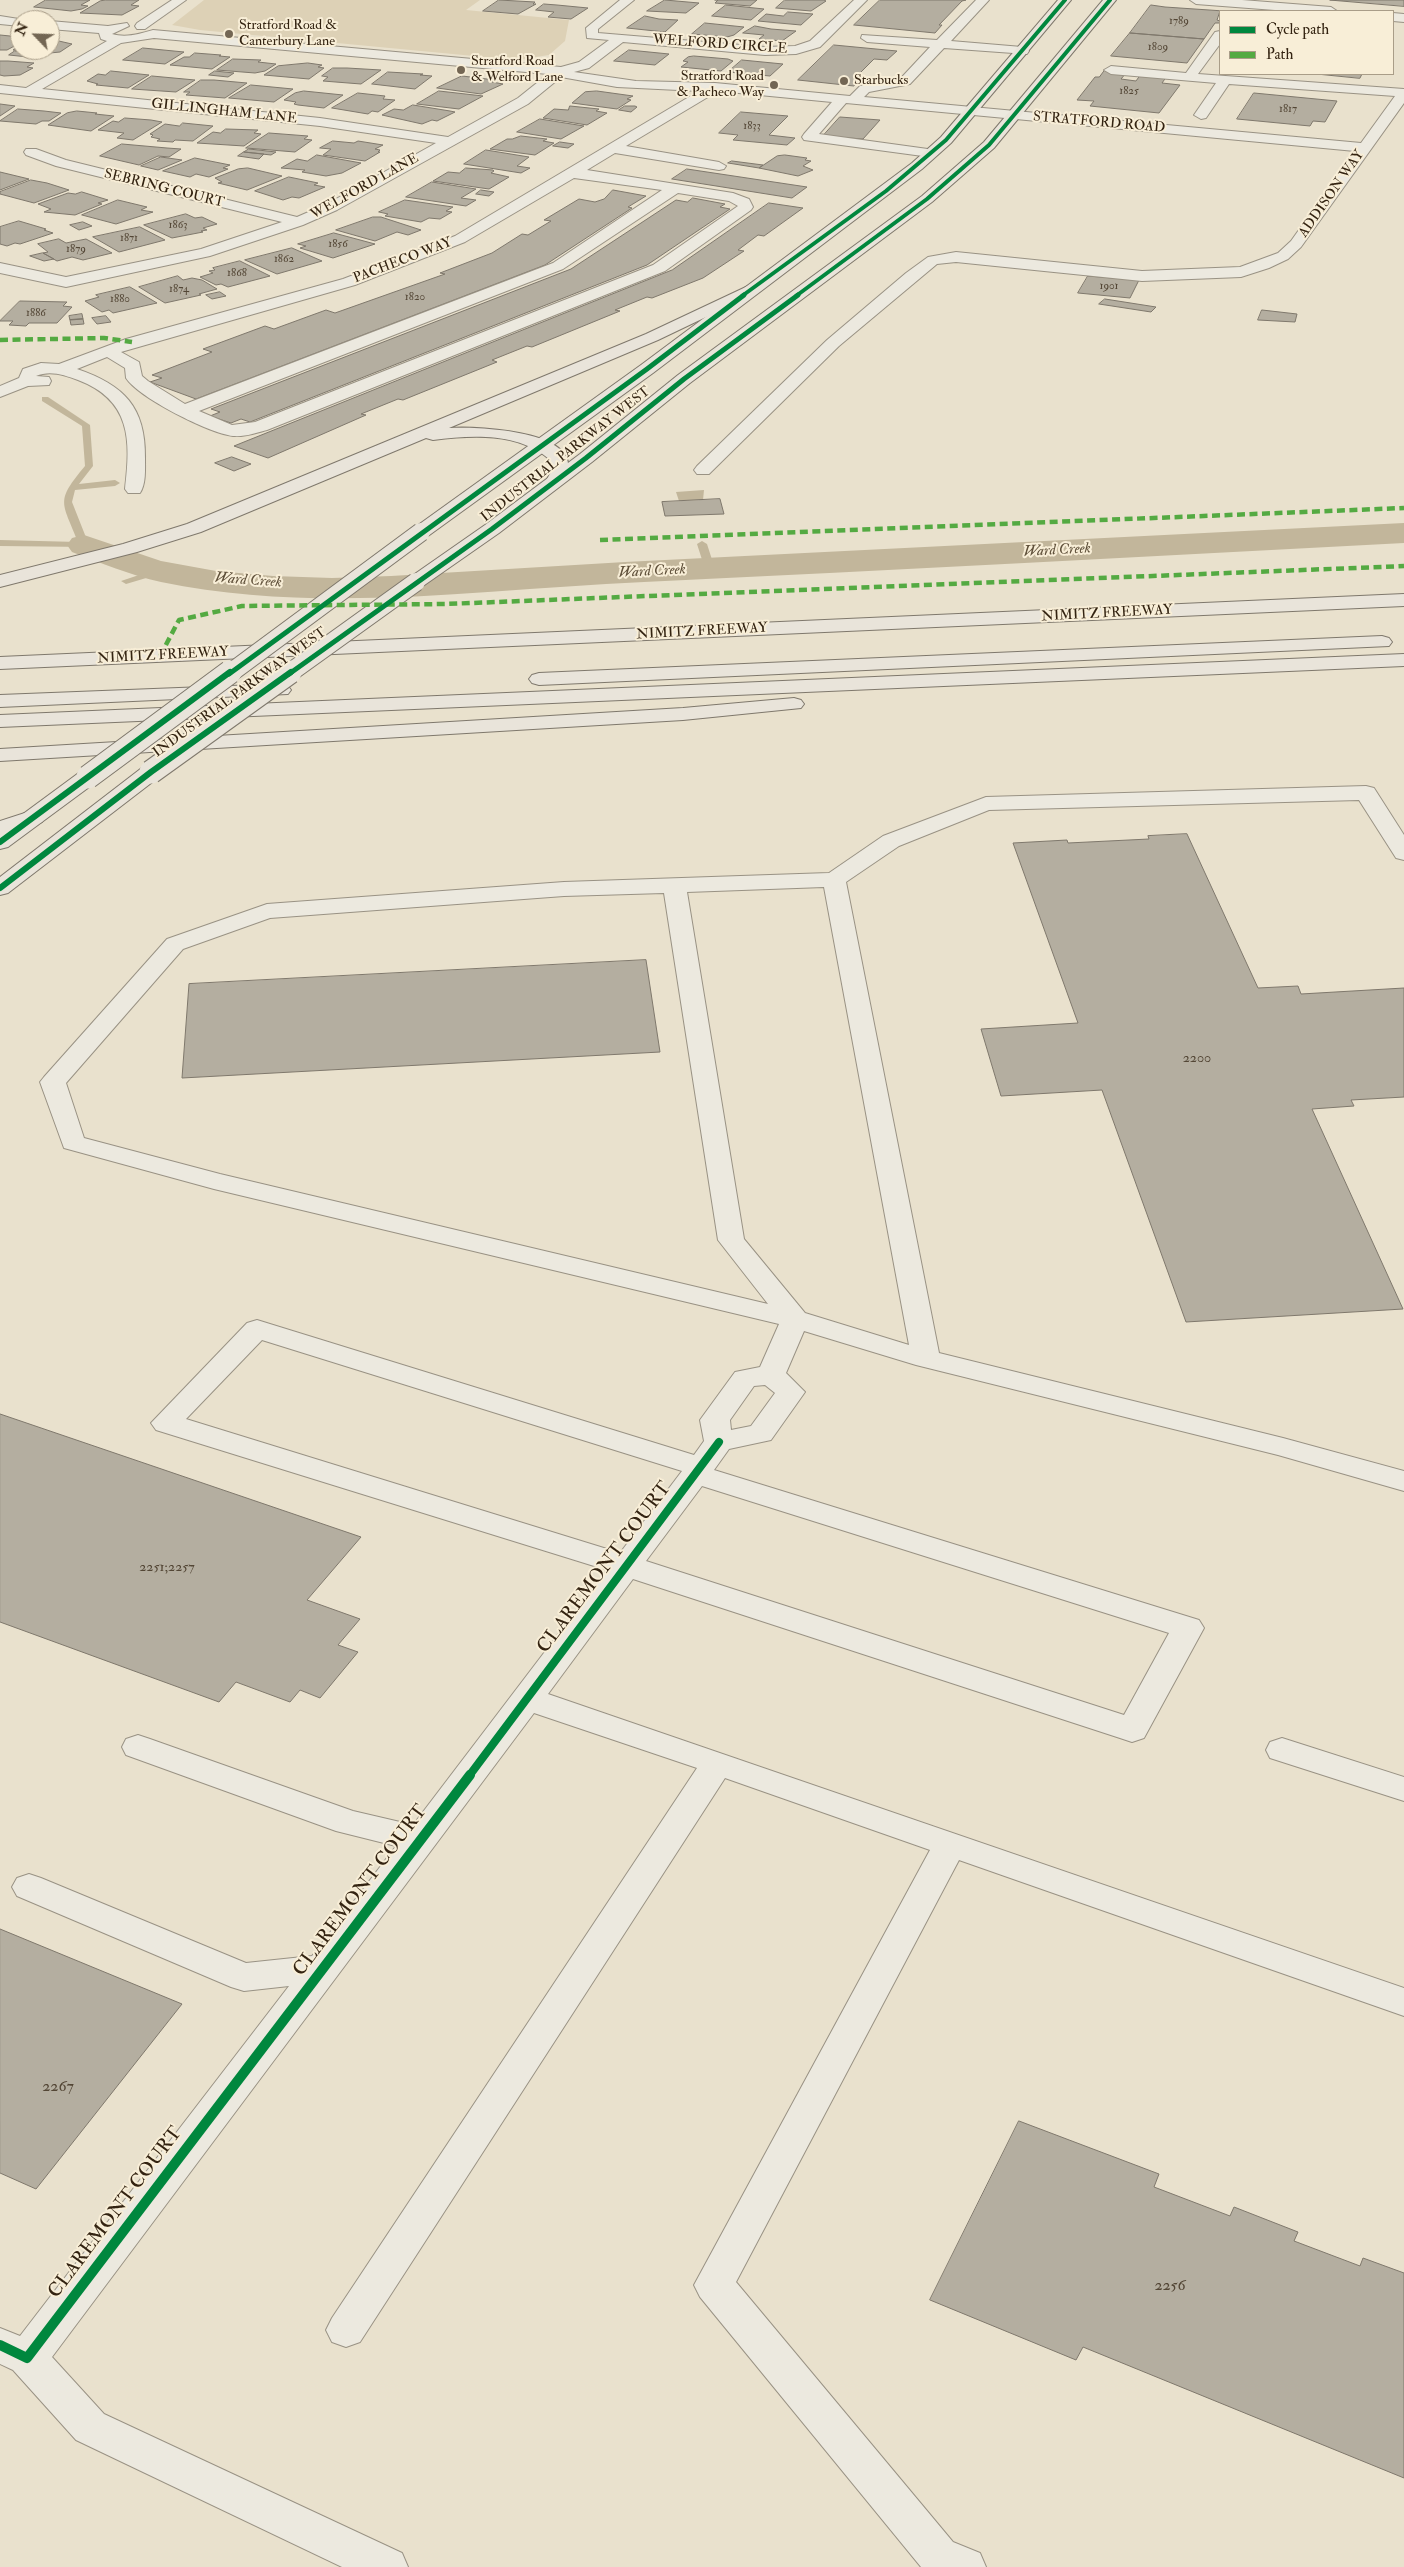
<!DOCTYPE html>
<html>
<head>
<meta charset="utf-8">
<style>
  body { margin:0 }
  #map { position:relative; width:1404px; height:2567px; overflow:hidden; background:#e9e1cd; font-family:"IM FELL Double Pica",serif }
  canvas { display:block }
  .legend { position:absolute; left:1219px; top:10px; width:175px; height:65px; box-sizing:border-box; background:#f8eed7; border:1px solid #a99d88; margin:0; padding:6px 9px; list-style:none; font-size:15px; color:#332311 }
  .legend li { display:flex; align-items:center; gap:10px; height:25px }
  .legend b { width:25px; border:1px solid #a99d88 }
  .north { position:absolute; left:10px; top:10px; width:50px; height:50px; box-sizing:border-box; background:#f8eed7; border:1px solid #a99d88; border-radius:50%; rotate:294deg; font-size:14px; font-weight:700; line-height:20px; text-align:center; color:#332311 }
  .north::after { content:''; display:block; margin:auto; width:18px; height:22px; background:#736653; clip-path:polygon(50% 0,100% 100%,50% 72%,0 100%) }
</style>
</head>
<body>
<div id="map">
<canvas width="1404" height="2567"></canvas>
<ul class="legend">
<li><b style="height:6px;background:#00873e"></b>Cycle path</li>
<li><b style="height:6px;background:#54aa42"></b>Path</li>
</ul>
<div class="north">N</div>
</div>
<script>
const g = document.querySelector('canvas').getContext('2d');
g.lineJoin = 'round';
function fill(path, color) {
  g.fillStyle = color;
  g.fill(path, 'evenodd');
}
function trace(path, color, width, dash) {
  g.strokeStyle = color;
  g.lineWidth = width;
  g.lineCap = dash ? 'butt' : 'round';
  g.setLineDash(dash || []);
  g.stroke(path);
}
function drawText(font, color, halo, rows, align = 'center') {
  g.font = font + ' "IM FELL Double Pica",serif';
  g.lineWidth = 4;
  g.setLineDash([]);
  g.textBaseline = 'middle';
  g.strokeStyle = halo;
  g.fillStyle = color;
  for (const [text, x, y, turn = 0] of rows) {
    g.save();
    g.translate(x, y);
    g.rotate((+turn || 0) * Math.PI / 180);
    g.textAlign = isNaN(turn) ? turn : align;
    if (halo) g.strokeText(text, 0, 0);
    g.fillText(text, 0, 0);
    g.restore();
  }
}
fill(new Path2D(`
  M204 0H480L466 10 569 20 565 41 549 55 516 60 200 30 172 25Z`), '#ddd1b6');
fill(new Path2D(`
  M704 490 703 500 679 501 676 492Z`), '#c2b69b');
fill(new Path2D(`
  M42 397H48L90 425 93 466 79 484 115 480 120 483 115 486 75 490 72 502 89 545 87 547 0 546V540L78 542C62 501 55 502 85 466L82 426 42 401Z
  M702 541 707 544 715 569 713 571 705 569 697 544Z
  M160 568 165 571 163 573 126 584 121 581Z`), '#c2b69b');
fill(new Path2D(`
  M1404 523V543C1151 556 898 570 644 582 483 589 321 615 161 582 130 575 101 563 72 552L67 545 72 538 84 535 161 561 216 571 273 576 332 578 391 576 625 562Z`), '#c2b69b');
const building = new Path2D(`
  M46 0H90L81 5 88 6 82 9 71 11 34 7Z
  M106 0H139L131 5 139 6 122 15 80 13 100 1Z
  M499 0 535 2 533 4H536L518 14 483 11Z
  M665 0 699 3 686 13 647 11Z
  M715 0H757L750 6 715 3 718 0Z
  M785 0H824L826 1 811 11 776 8Z
  M880 0H966L962 1 939 25H942L935 33 854 25Z
  M1330 0H1404V6Z
  M544 4 557 5 588 8 571 19 548 17 554 12 536 10Z
  M726 5 764 9 751 20 712 16Z
  M1151 5 1165 7 1224 11H1220L1217 20 1220 21V23H1215L1204 39 1130 33Z
  M788 12 813 14 801 25 758 21 766 14 783 16Z
  M645 16 659 19 678 20 665 32 627 28Z
  M705 23 744 27 734 35 727 37 692 34Z
  M755 26 771 29 796 31 782 41 759 39 764 35 743 33Z
  M1130 33 1204 39 1187 63 1111 56Z
  M0 35 20 37V43L7 50H0Z
  M50 39 72 44 60 52 50 53 13 50 20 46V50H50Z
  M834 45 897 51 887 60 874 59 858 75 860 76 857 79H861L854 86 798 80Z
  M143 48 184 52 165 64 123 60Z
  M629 50 669 54 655 65 614 61Z
  M15 51 34 53 28 57 9 55Z
  M195 53 221 55 219 56 230 57 212 69 170 65 184 57H189Z
  M694 56 728 59 733 61 721 71 681 67 688 62 683 61 688 57Z
  M233 59 261 60 258 62 276 64 265 71 255 73 217 70Z
  M742 60 783 64 770 76 728 72Z
  M0 61H8L34 63 27 67 33 68 20 75 4 76 0 75Z
  M308 63 322 65 318 67 324 68 309 79 264 75 278 66Z
  M333 68H347L381 70 361 84 323 81 328 77 322 76Z
  M1105 70 1127 72 1121 79 1136 81 1141 74 1167 76 1162 83 1180 85 1159 113 1090 106 1094 101 1077 100 1095 77H1099Z
  M111 71 149 75 128 88 96 85 98 84 87 81 98 74 105 75Z
  M215 71 234 73 228 77 209 75Z
  M388 72 423 74 420 75 432 76 415 89 372 84Z
  M1317 74H1362L1360 78Z
  M152 76 195 80 176 92 132 89Z
  M462 76 495 80 492 82 503 84 481 94 437 88Z
  M201 80H214L247 83 225 98 186 95 190 92H184Z
  M251 85 293 89 274 102 229 98Z
  M304 91 343 95 324 108 298 105 294 104 296 102 284 100 295 93Z
  M439 91 483 96 459 109 417 104Z
  M597 91 633 96 627 99 631 100 617 109 572 103 585 92Z
  M358 93 385 96 383 99 395 100 378 112 372 111 368 114 332 108Z
  M1254 93 1337 101 1325 122 1313 121 1310 126 1237 119Z
  M0 104 15 106 0 116Z
  M413 105 450 111 455 112 437 121 432 120 422 124 382 115 394 109 403 110Z
  M570 106 599 109 596 111 607 113 587 125 543 118 554 109 568 110Z
  M625 106H635L637 107 631 112 619 110Z
  M18 109 44 111 61 113 49 121H42L36 124 0 121Z
  M77 111 97 113 95 114 114 116 91 131 48 125 67 113Z
  M741 112 788 116 769 135 795 138 787 145 733 140 738 135 719 133Z
  M840 117 880 120 863 139 823 136Z
  M125 118 151 120 162 122 133 140 117 138 124 133 98 130 113 121 118 122Z
  M540 119 584 126 561 139 517 132Z
  M183 123 213 126 193 141 175 140 173 142 157 141 160 139 151 137 153 135 150 134 165 124 179 126Z
  M226 129 258 130 254 133 261 134 244 146 197 143 213 132 220 133Z
  M269 133 308 136 304 139 312 140 295 152 246 148Z
  M521 136 547 139 543 141 554 143 535 155 490 149 507 139H512Z
  M333 141 354 143 358 141 383 145 375 149 380 150 378 152H380L365 161 323 155 331 149 320 148Z
  M560 142 574 144 568 148 553 146Z
  M122 144 167 148 181 149 169 157 158 156 139 165 100 156Z
  M249 149 276 152 271 155 244 152Z
  M486 150 529 157 517 166 530 168 521 173 464 164Z
  M244 152 264 154 259 159 238 156Z
  M317 155 361 163 342 173 326 176 302 172 305 170 281 168 297 159 307 161Z
  M785 155 807 158 805 160 811 161 803 166 813 170 798 176 759 168 777 156Z
  M161 157 182 160 158 170 141 166Z
  M195 158 230 165 223 168 228 169 209 177 196 174 190 177 163 171Z
  M732 161 763 165 759 168 728 163Z
  M248 168 282 176 247 190 218 183 222 182 215 178 238 169Z
  M466 168 493 170 494 171 491 173 509 177 489 189 433 181 448 172 459 173Z
  M687 169 807 187 792 198 672 179Z
  M0 172 29 179 0 190Z
  M289 177 318 183 314 185 325 187 299 198 292 197 283 200 255 191Z
  M31 180 47 183 69 190 34 203 0 194V192Z
  M432 182 476 189 461 198 476 200 466 206 406 197Z
  M481 190 494 192 489 196 476 194Z
  M613 190 646 196 628 207 632 208 545 265 196 399 150 382 162 378 152 375 212 352 203 349 265 326 274 329 326 310 335 313 445 274 440 273 492 253 522 234 528 235 551 221 544 220 579 199 595 202 604 199Z
  M82 192 108 200 98 203 102 204 75 215 44 212 51 209 38 204 68 193 75 194Z
  M693 198 725 204 720 207 730 209 647 265 250 422 241 419 231 423 210 416 220 412 211 409 571 269 676 200 687 202Z
  M118 200 147 207 141 210 153 212 116 224 82 215Z
  M405 200 453 207 446 211 452 212 440 219 429 218 421 222 385 216 388 214 379 212Z
  M769 203 803 208 764 236 758 235 738 250 744 251 703 278 652 298 647 297 615 310 620 311 532 347 527 346 492 360 497 362 403 400 398 399 361 414 366 415 268 458 234 446 672 270Z
  M186 214 195 218 202 217 217 224 203 228 207 230 201 231 203 232 172 238 144 225Z
  M373 217H381L421 230 408 235 397 232 375 241 336 230Z
  M19 221 46 229 44 230 53 233 20 244 15 243 7 246 0 244V227Z
  M83 222 92 226 79 230 70 225Z
  M140 227 165 240 119 252 93 237Z
  M334 233 375 244 333 258 300 248 306 246 298 244Z
  M59 239 66 243 86 239 112 253 83 260 72 257 57 261 43 253 48 252 38 244Z
  M292 248 322 261 277 274 245 260Z
  M43 253 54 259 44 261 30 256Z
  M240 261 270 276 228 287 221 284 216 285 200 277 213 273 209 271 215 270 213 268Z
  M178 276 183 280 192 278 202 280 217 289 199 294 201 295 165 303 139 287Z
  M1088 276 1139 280 1130 298 1078 293Z
  M130 287 157 303 113 313 109 310 102 312 85 301 99 297 96 295Z
  M220 292 226 296 212 299 206 295Z
  M1105 299 1156 307 1151 312 1099 304Z
  M20 301 67 302 63 306 72 307 57 323H29L26 326 9 325 13 321H0Z
  M1262 310 1297 314 1295 322 1258 320Z
  M82 314 83 319 70 320 69 316Z
  M106 316 111 322 97 324 92 318Z
  M83 319 84 324 71 325 70 320Z
  M232 457 251 464 234 471 215 463Z
  M720 499 724 514 665 516 662 502Z
  M1187 834 1258 988 1298 986 1301 994 1404 988V1097L1351 1100 1354 1106 1312 1109 1403 1309 1186 1322 1102 1090 1001 1096 981 1029 1078 1023 1013 843 1067 840 1068 843 1149 839 1148 836Z
  M646 960 660 1052 182 1078 189 984Z
  M0 1414 361 1537 307 1600 360 1619 338 1645 358 1652 320 1698 300 1690 290 1702 236 1682 219 1702 0 1622Z
  M0 1929 182 2004 36 2189 0 2173Z
  M1019 2121 1159 2174 1154 2187 1230 2216 1234 2207 1298 2232 1294 2241 1360 2266 1363 2258 1404 2273V2478L1083 2347 1076 2360 930 2300Z`);
fill(building, '#b4aea0');
trace(building, '#7f786c', 1);
const minor = new Path2D(`
  M172 0H186L145 29H137L135 26 137 23Z
  M620 0H634L598 29V33L765 47 795 46 810 41 854 0H867L820 47 796 54 765 55 623 42 589 68 574 72 636 81 715 83 850 96 860 86 901 78 930 47 867 42 861 38 862 35 937 40 976 0H989L951 41 1022 47 1027 48 1029 51 1027 54 944 48 910 84 869 92 864 97 1361 143 1395 96 1229 84 1206 118 1201 119 1194 115 1216 83 1111 74 1104 70 1111 66 1186 73 1215 32 1220 31V44L1198 74 1404 89V103L1301 247 1288 259 1269 268 1241 277 1142 281 956 262 937 264 839 346 709 474H697L694 470 697 466 827 340 906 273 928 257 956 252 1142 271 1240 267 1278 253 1291 241 1355 151 846 103 819 134 935 150 937 153 930 157 804 140 802 137 804 134 832 102 718 91 626 146 719 162 726 166 724 169 719 170 615 153 587 170 733 193 749 199 753 207 751 210 665 271 267 430C256 433 245 437 233 436 209 433 139 398 126 378L125 368 107 357 77 369C124 385 146 407 145 459 145 469 146 484 140 493H128L125 489C131 440 131 400 78 380 64 375 50 370 36 376L49 377 51 381 49 385 28 386 0 397V386L19 378 23 369 41 363 59 364 126 339 343 279 455 236 699 91 617 87 561 77 528 104 337 210 303 225 210 256 66 287 0 273V263L66 277 201 249 282 222 56 166 26 155 24 152 26 149H36L66 160 297 217 327 204 436 143 320 126 0 93V85L26 88 107 41 101 39 99 33 50 29V21L108 26 127 23 129 26 112 34C126 38 139 34 153 30L561 67 579 62 609 40 587 38 586 28ZM154 38 548 74 518 98 448 137 320 118 42 89 121 43ZM574 178 662 190 553 263 185 404 148 381 142 376 139 362 121 352 355 285 465 242ZM678 193 729 201 738 206 653 265 255 422 232 425 199 411 563 269Z
  M1190 0H1242L1331 7 1337 11H1288L1196 4Z
  M1393 13 1404 14V22L1393 21Z
  M0 16 25 20H20V26L0 24Z
  M1366 786 1374 788 1404 835V860L1396 858 1359 800 989 810 899 846 846 882 939 1353 1283 1438 1404 1471V1491L1278 1455 916 1365 804 1331 786 1373 805 1392 771 1440 729 1449 714 1470 1199 1620 1204 1628 1144 1738 1132 1742 1120 1738 633 1579 548 1694 1404 1988V2016L959 1860 736 2282 953 2542 980 2553 986 2567H921L700 2297 694 2285 930 1850 725 1778 360 2342 346 2347 332 2342 326 2330 332 2318 697 1768 534 1713 52 2357 104 2414 402 2553 408 2567H342L76 2440 13 2370 0 2364V2328L20 2336 289 1986 244 1991 231 1987 17 1896 12 1887 17 1878 29 1874 41 1878 246 1963 312 1956 396 1846 336 1831 126 1755 122 1747 126 1739 138 1735 150 1739 353 1811 413 1825 607 1570 156 1430 151 1423 247 1323 257 1320 694 1455 704 1441 700 1420 735 1372 760 1367 779 1324 214 1189 64 1148 40 1082 44 1077 167 939 267 904 564 882 829 873 883 836 986 797ZM824 887 909 1345 805 1313 744 1239 687 892ZM664 893 718 1240 768 1304 220 1174 84 1138 66 1083 183 949 270 918 564 896ZM262 1340 682 1471 620 1553 186 1419ZM765 1385 775 1393 751 1426 731 1430 730 1420 754 1386ZM702 1486 1169 1633 1124 1715 646 1561Z
  M1282 1738 1404 1777V1801L1270 1758 1266 1750 1270 1742Z`);
const major = new Path2D(`
  M1058 0H1071L951 143 922 169 653 373 428 536H414L412 532 414 528 641 365 912 163 941 137Z
  M1103 0H1116L994 148 932 202 690 383 592 462 499 533 423 586H409L406 582 409 578 485 525 580 454 678 375 922 196 984 142Z
  M151 766 159 767 162 772 159 777 8 893 0 895V877L143 767Z
  M88 771 96 772 99 777 96 782 8 847 0 849V831L80 772Z`);
const highway = new Path2D(`
  M748 286 754 288 756 291 754 294 658 340 449 428C479 426 599 431 561 485H549L546 481 552 470 549 459C518 432 471 435 433 440L426 438 201 532 137 552 0 587V575L123 544 187 524 646 334Z
  M1404 594V606L0 669V657Z
  M1382 636 1389 638 1392 642 1389 646 539 685 532 683 529 679 532 675 539 673Z
  M1404 654V666L0 727V715Z
  M281 684 288 686 291 690 288 694 0 707V695Z
  M794 698 801 700 804 704 801 708 683 720 0 761V749L683 708Z
  M34 810 42 812 45 817 42 822 0 835V821Z`);
trace(minor, '#999284', 2);
trace(major, '#7f786c', 2);
trace(highway, '#7f786c', 2);
fill(minor, '#ece9df');
fill(major, '#e9e4da');
fill(highway, '#e9e4da');
const majorBridgeFar1 = new Path2D(`
  M229 674 421 532
  M288 674 416 582`);
const majorBridge = new Path2D(`
  M151 772 290 672
  M88 777 230 672`);
trace(majorBridgeFar1, '#7f786c', 20, []);
trace(majorBridge, '#7f786c', 25, []);
trace(majorBridgeFar1, '#e9e4da', 18);
trace(majorBridge, '#e9e4da', 23);
trace(new Path2D(`
  M0 340 104 338 132 342
  M600 540 1404 508
  M160 656 179 620 242 606 446 604 1404 566`), '#54aa42', 4.5, [8, 4.5]);
trace(new Path2D(`
  M742 296 886 191 946 140 1065 0
  M796 296 927 199 989 145 1110 0`), '#00873e', 4);
trace(new Path2D(`
  M229 674 647 369 744 295
  M289 674 492 529 586 458 684 379 798 295`), '#00873e', 5);
trace(new Path2D(`
  M0 842 230 672
  M0 888 151 772 291 672`), '#00873e', 6);
trace(new Path2D(`
  M469 1776 719 1442`), '#00873e', 8);
trace(new Path2D(`
  M0 2345 27 2358 470 1775`), '#00873e', 10);
for (const [x, y, r, color] of [
  [229,34,5,"#736653"],
  [461,70,5,"#736653"],
  [844,81,5,"#736653"],
  [774,85,5,"#736653"]
]) {
  const dot = new Path2D();
  dot.arc(x, y, r, 0, 2 * Math.PI);
  g.fillStyle = color;
  g.fill(dot);
  trace(dot, '#f8eed7', 2);
}
drawText('11px', '#534635', null, [
  ["1789",1179,22],
  ["1809",1158,48],
  ["1825",1129,92],
  ["1817",1288,110],
  ["1833",752,127],
  ["1863",178,226],
  ["1871",129,239],
  ["1856",338,245],
  ["1879",76,250],
  ["1862",284,260],
  ["1868",237,274],
  ["1901",1109,287],
  ["1874",179,290],
  ["1820",415,298],
  ["1880",120,300],
  ["1886",36,314]
]);
drawText('14px', '#332311', '#f8eed7', [
  ["Stratford Road &",239,26],
  ["Canterbury Lane",239,42],
  ["Stratford Road",471,62],
  ["& Welford Lane",471,78],
  ["Stratford Road",764,77,"right"],
  ["& Pacheco Way",764,93,"right"],
  ["Starbucks",854,81]
], 'left');
drawText('14px', '#332311', '#f8eed7', [
  ["WELFORD CIRCLE",720,45,4],
  ["GILLINGHAM LANE",224,112,6],
  ["STRATFORD ROAD",1099,123,5],
  ["WELFORD LANE",365,187,-29],
  ["SEBRING COURT",164,189,14],
  ["ADDISON WAY",1332,194,-55],
  ["PACHECO WAY",403,261,-21],
  ["INDUSTRIAL PARKWAY WEST",566,455,-38],
  ["NIMITZ FREEWAY",1107,614,-3],
  ["NIMITZ FREEWAY",702,632,-3],
  ["NIMITZ FREEWAY",163,656,-3],
  ["INDUSTRIAL PARKWAY WEST",240,693,-36]
]);
drawText('14px', '#534635', null, [
  ["2200",1197,1059],
  ["2251;2257",167,1568]
]);
drawText('italic 15px', '#5f503a', '#f8eed7', [
  ["Ward Creek",1057,551,-3],
  ["Ward Creek",652,572,-3],
  ["Ward Creek",248,581,4]
]);
drawText('16px', '#534635', null, [
  ["2267",58,2088],
  ["2256",1170,2287]
]);
drawText('19px', '#332311', '#f8eed7', [
  ["CLAREMONT COURT",605,1568,-53],
  ["CLAREMONT COURT",361,1891,-53],
  ["CLAREMONT COURT",116,2213,-53]
]);
</script>
</body>
</html>
